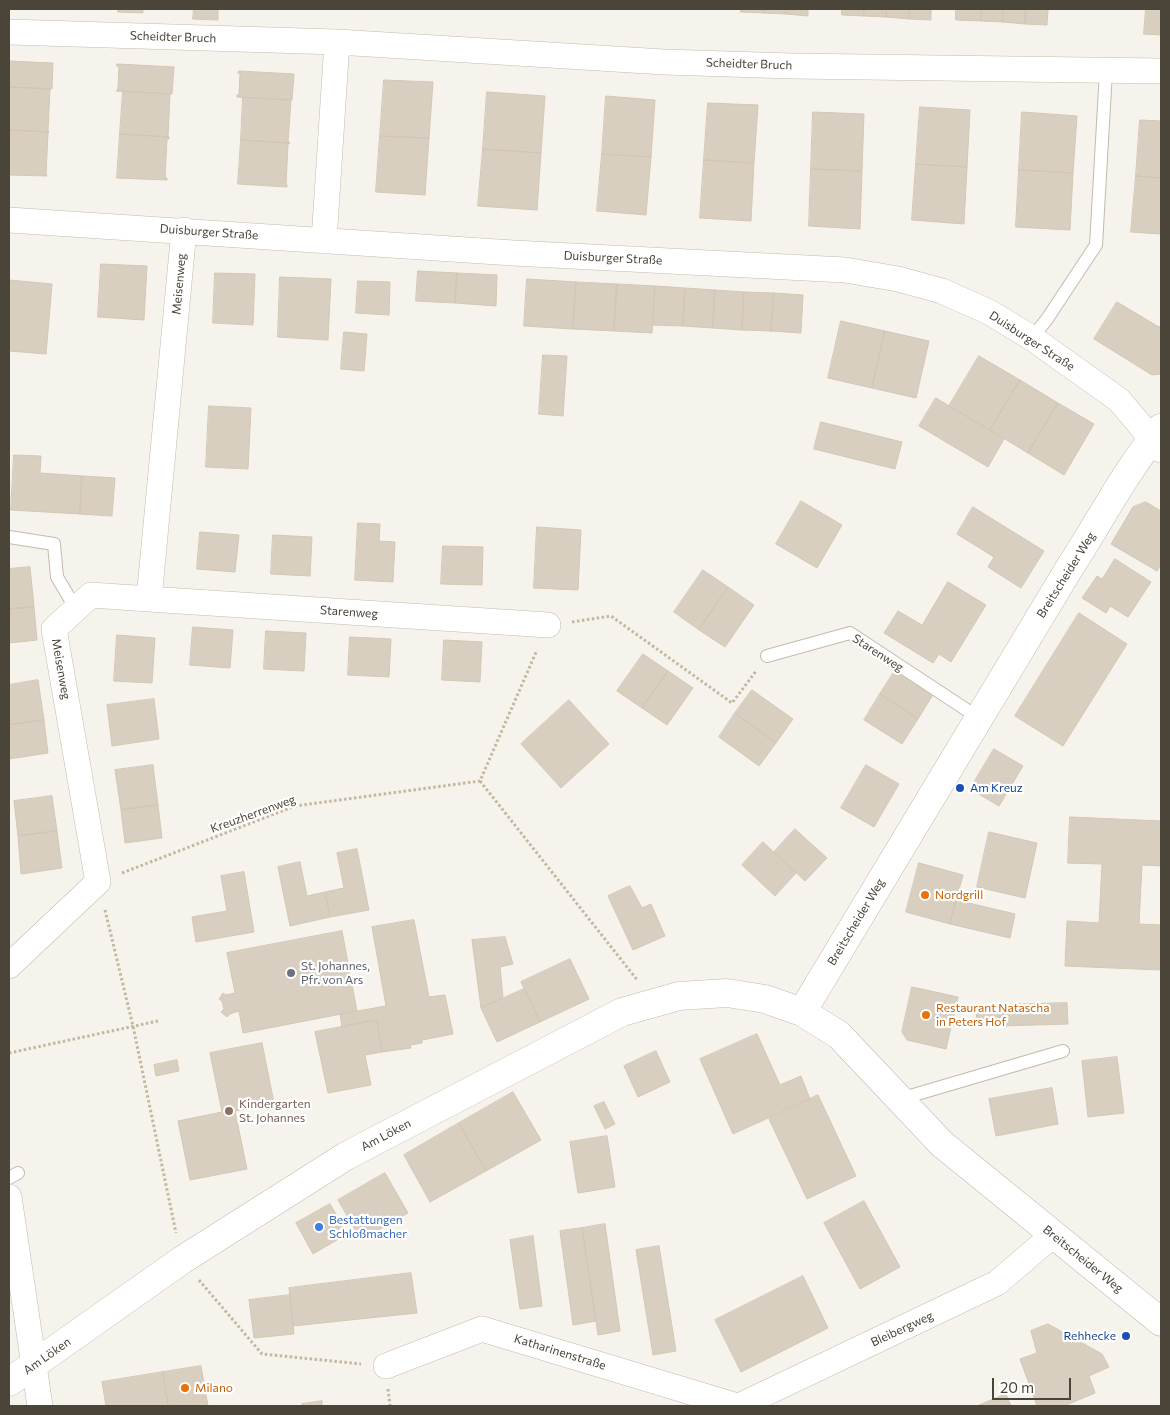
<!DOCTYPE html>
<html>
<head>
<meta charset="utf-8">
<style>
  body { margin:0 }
  #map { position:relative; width:1170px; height:1415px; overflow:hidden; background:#f6f3ec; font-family:Commissioner,sans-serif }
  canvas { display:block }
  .frame { position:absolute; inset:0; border:10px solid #4b4439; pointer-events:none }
  .scale { position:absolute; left:992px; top:1378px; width:79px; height:22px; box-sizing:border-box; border:2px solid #4b4439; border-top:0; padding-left:6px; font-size:15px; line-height:18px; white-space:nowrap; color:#4b4439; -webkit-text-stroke:4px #fff; paint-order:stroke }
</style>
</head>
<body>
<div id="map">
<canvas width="1170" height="1415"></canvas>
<div class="frame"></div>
<div class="scale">20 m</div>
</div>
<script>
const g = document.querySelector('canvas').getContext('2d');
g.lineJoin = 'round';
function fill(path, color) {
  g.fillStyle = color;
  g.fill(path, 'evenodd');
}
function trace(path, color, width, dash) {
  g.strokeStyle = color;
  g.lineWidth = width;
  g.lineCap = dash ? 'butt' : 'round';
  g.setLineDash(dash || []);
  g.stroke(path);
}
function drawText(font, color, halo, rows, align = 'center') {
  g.font = font + ' Commissioner,sans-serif';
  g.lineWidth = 4.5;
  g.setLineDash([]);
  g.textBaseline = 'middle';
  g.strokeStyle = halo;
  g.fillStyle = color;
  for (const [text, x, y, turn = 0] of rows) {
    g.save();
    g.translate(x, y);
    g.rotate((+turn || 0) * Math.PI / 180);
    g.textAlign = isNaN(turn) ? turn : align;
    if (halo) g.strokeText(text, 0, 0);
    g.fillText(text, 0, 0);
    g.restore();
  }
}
const building = new Path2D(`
  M118 9H143V13L118 12Z
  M194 9H218V20L193 19Z
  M741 9H764V13L741 12Z
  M764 9H786V14L764 13Z
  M786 9H808V16L786 14Z
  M842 9H864V16L842 15Z
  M864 9H887L886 17 864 16Z
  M887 9H909V19L886 17Z
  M909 9H931V20L909 19Z
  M956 9H981V21L956 20Z
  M981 9H1003V22L981 21Z
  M1003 9H1026L1025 24 1003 22Z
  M1026 9H1048L1047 25 1025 24Z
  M1146 9H1161V35L1144 34Z
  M9 61 53 63 52 89 9 87Z
  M117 64 174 67 172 94 116 91 118 89 119 66H117Z
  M239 71 294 74 292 100 237 97V95H239L240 73H238Z
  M384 80 433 82 429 138 380 136Z
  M9 87 50 89 48 131 49 132 9 130Z
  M123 91 170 94 168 136 169 137 120 134Z
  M487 92 545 96 541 153 483 149Z
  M606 96 655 100 651 157 602 154Z
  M243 97 291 100 288 141 290 143 241 140Z
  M708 103 758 105 754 163 704 160Z
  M920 107 970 110 967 167 916 164Z
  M813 112 864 114 862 171 811 169Z
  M1022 112 1077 116 1073 173 1019 170Z
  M1140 120 1161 121V178L1136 176Z
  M9 130 49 132 48 133 46 174 47 176 9 175Z
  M120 134 169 137V139H167L165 178H167V180L117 178Z
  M380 136 429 138 425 195 376 192Z
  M241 140 290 143 288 144 286 185H287V187L238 184Z
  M483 149 541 153 537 210 478 206Z
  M602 154 651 157 646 215 597 211Z
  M704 160 754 163 751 221 700 218Z
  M916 164 967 167 964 224 912 220Z
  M811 169 862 171 860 229 809 226Z
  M1019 170 1073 173 1070 230 1016 227Z
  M1136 176 1161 178V234L1131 232Z
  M101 264 147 266 144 320 98 317Z
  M418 271 457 273 455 303 416 301Z
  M215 273 255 274 253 325 213 323Z
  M457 273 497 275 496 306 455 303Z
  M280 277 331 279 328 340 278 337Z
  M527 279 576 282 573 329 524 326Z
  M9 280 52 284 46 354 9 351Z
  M358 281 390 282 389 315 356 313Z
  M576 282 617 284 614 331 573 329Z
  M617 284 655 286 652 333 614 331Z
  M655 286 685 288 683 326 653 325Z
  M685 288 715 290 713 328 683 326Z
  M715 290 744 292 742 330 713 328Z
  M744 292 774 293 771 331 742 330Z
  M774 293 803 295 801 333 771 331Z
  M1117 302 1159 327 1161 325V374L1152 375 1094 339Z
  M841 321 885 331 872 388 828 378Z
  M885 331 929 341 916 398 872 388Z
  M344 332 367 334 364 371 341 369Z
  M543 355 567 356 563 416 539 414Z
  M979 356 1020 380 990 430 949 406Z
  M1020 380 1058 403 1028 453 990 430Z
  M936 398 1004 439 988 467 919 426Z
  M1058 403 1094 424 1064 475 1028 453Z
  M209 406 251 408 248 469 206 467Z
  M821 422 902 442 895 469 814 449Z
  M14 455 41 456 40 473 82 476 80 514 11 510Z
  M82 476 115 478 112 516 80 514Z
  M801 501 842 525 817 568 776 544Z
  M1146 502 1161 511V565L1157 571 1111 544 1133 507Z
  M973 507 1044 551 1021 588 988 567 994 557 957 534Z
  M358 523 380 524 379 541 395 542 393 582 355 580Z
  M537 527 581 530 578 590 534 588Z
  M200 532 239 535 235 572 197 569Z
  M273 535 312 537 310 576 271 574Z
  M443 546 483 547 482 585 441 584Z
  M1115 559 1151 582 1128 617 1110 606 1106 613 1082 598 1097 576 1102 579Z
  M30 567 34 607 9 609V569Z
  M703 570 728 587 699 630 674 612Z
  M948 582 986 605 951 662 939 654 933 663 884 633 898 611 922 625Z
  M728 587 754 605 725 647 699 630Z
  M34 607 37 640 9 643V609Z
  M1079 613 1127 644 1063 746 1015 716Z
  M193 627 233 630 230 668 190 665Z
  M266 631 306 633 304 671 264 669Z
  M117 635 155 638 152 683 114 681Z
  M350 637 391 639 389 677 348 675Z
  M444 640 482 642 480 682 442 680Z
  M643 654 668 671 642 708 617 691Z
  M896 669 934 693 918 719 880 694Z
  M668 671 693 688 667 725 642 708Z
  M38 680 44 720 9 725V685Z
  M752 690 793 719 776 743 735 713Z
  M880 694 918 719 902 744 864 720Z
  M154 699 159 739 112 746 107 705Z
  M569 700 609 744 561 788 521 744Z
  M735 713 776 743 759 766 719 737Z
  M44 720 48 753 9 759V725Z
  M994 749 1023 766 999 806 970 789Z
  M153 765 158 805 121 810 115 770Z
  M866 765 899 784 874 827 841 808Z
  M52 796 57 831 18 836 14 801Z
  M158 805 162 838 125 843 121 810Z
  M1070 817 1161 821V866L1142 865 1139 924 1161 925V970L1065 966 1067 921 1099 923 1102 864 1068 863Z
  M795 829 827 858 805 881 774 852Z
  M57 831 62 868 21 874 18 836Z
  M989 832 1037 843 1025 898 977 887Z
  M763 842 796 873 775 896 742 865Z
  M357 849 369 910 330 917 325 892 344 888 337 853Z
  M300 862 307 896 325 892 330 917 290 926 278 867Z
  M919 863 963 875 950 924 906 912Z
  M244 872 254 932 196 942 192 917 227 911 221 876Z
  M630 886 642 908 651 904 665 936 633 950 608 896Z
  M956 900 1015 914 1010 938 950 924Z
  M414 920 429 997 445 995 453 1034 422 1040V1043L410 1045 411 1048 382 1052 377 1020 342 1027 340 1014 386 1006 372 927Z
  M342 931 357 1011 243 1033 239 1011 230 1014 227 1017 221 1012 224 1009 222 1001 219 999 223 993 226 995 235 993 227 953Z
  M505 937 513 964 500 967 503 998 481 1008 472 940Z
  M570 959 589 999 540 1022 521 982Z
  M912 987 958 997 946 1049 907 1040 902 1032Z
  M524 989 540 1022 497 1042 481 1008Z
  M1067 1003 1068 1024 1000 1026 999 1005Z
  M988 1005H999L1000 1026H989Z
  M988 1005 989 1026 977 1027 976 1006Z
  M377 1020 382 1052 365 1055 371 1085 328 1093 315 1032Z
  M757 1034 780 1085 801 1076 810 1099 733 1134 700 1059Z
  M262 1043 274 1103 235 1111 247 1169 190 1180 178 1121 222 1112 210 1053Z
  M656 1051 670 1082 638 1097 624 1066Z
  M1117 1057 1124 1113 1088 1117 1082 1061Z
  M177 1060 179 1071 156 1076 154 1065Z
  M1052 1088 1058 1124 996 1136 989 1099Z
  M513 1092 541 1140 486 1171 459 1123Z
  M818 1095 856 1176 807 1199 769 1119Z
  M604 1102 615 1124 605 1129 594 1106Z
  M459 1123 486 1171 430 1202 404 1155Z
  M607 1136 615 1187 578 1193 570 1142Z
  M385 1173 408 1213 361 1240 338 1200Z
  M864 1201 900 1267 860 1289 824 1223Z
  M330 1204 343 1226 338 1229 342 1237 313 1254 296 1223Z
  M605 1224 620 1331 598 1335 582 1228Z
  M582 1228 596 1321 573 1325 560 1231Z
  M533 1236 542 1306 520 1309 510 1240Z
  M659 1246 676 1351 653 1355 636 1250Z
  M411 1273 417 1313 293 1326 289 1288Z
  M803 1276 828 1328 741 1372 715 1320Z
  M290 1295 294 1334 254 1338 249 1300Z
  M1048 1324 1102 1354 1109 1367 1089 1376 1095 1393 1064 1406H1037L1020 1359 1037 1353 1031 1331Z
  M201 1366 208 1406H168L163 1372Z
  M163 1372 168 1406H106L102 1382Z
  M1006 1394 1011 1406H977Z
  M322 1401V1406H302V1404Z`);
fill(building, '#d8cfc1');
trace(building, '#d3c7b4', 1);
const service = new Path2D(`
  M1032 338 1047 319 1096 245 1106 71
  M9 537 54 544 57 577 76 609
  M767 656 850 633 979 718
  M900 1099 1063 1051
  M9 1178 18 1173`);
const minor = new Path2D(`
  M9 32 337 42 664 62 792 66 1161 71
  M9 220 513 253 845 270 898 279 942 291 989 312 1032 338 1119 400 1161 450
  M324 241 337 42
  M149 599 548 625
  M9 966 98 882 54 629 91 595 149 599 184 230
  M9 1197 40 1406
  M386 1366 482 1329 737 1406
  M739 1406 997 1283 1053 1235`);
const tertiary = new Path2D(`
  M802 1012 1070 567C1100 521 1126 470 1161 428
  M9 1382 182 1260 346 1156 622 1012 679 996 727 993 765 999 802 1012 839 1035 942 1144 1161 1322`);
trace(service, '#c2bbae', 14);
trace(minor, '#c2bbae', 26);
trace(tertiary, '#c2bbae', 29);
trace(new Path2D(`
  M572 622 611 616 732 703 756 671
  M480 781 638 981
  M122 873 295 806 480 781 537 650
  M105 910 133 1026 176 1233
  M9 1053 158 1021
  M199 1280 262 1354 361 1364
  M388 1389 390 1406`), '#c4b79f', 3, [2.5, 2.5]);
trace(service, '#fff', 12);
trace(minor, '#fff', 25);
trace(tertiary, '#fff', 28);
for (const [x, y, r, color] of [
  [960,788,5,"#1a4fb4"],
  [925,895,5,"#e8710a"],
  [291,973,5,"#6b7280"],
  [926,1015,5,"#e8710a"],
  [229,1111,5,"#8d6e63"],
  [319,1227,5,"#3f7fe0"],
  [1126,1336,5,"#1a4fb4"],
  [185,1388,5,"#e8710a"]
]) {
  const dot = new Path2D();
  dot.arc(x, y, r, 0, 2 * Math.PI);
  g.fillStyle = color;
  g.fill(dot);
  trace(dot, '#fff', 2);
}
drawText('12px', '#4b4439', '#fff', [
  ["Scheidter Bruch",173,37,2],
  ["Scheidter Bruch",749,64,2],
  ["Duisburger Straße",209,232,4],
  ["Duisburger Straße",613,258,3],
  ["Meisenweg",179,284,-85],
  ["Duisburger Straße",1032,341,33],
  ["Breitscheider Weg",1066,575,-58],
  ["Starenweg",349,612,4],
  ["Starenweg",878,653,33],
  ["Meisenweg",61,669,80],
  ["Kreuzherrenweg",253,814,-20],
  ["Breitscheider Weg",856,922,-59],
  ["Am Löken",386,1135,-28],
  ["Breitscheider Weg",1083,1259,39],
  ["Bleibergweg",902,1329,-25],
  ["Katharinenstraße",560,1352,17],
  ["Am Löken",47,1356,-35]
]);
drawText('12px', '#164399', '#fff', [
  ["Am Kreuz",970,788],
  ["Rehhecke",1116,1336,"right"]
], 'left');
drawText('12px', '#c56008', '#fff', [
  ["Nordgrill",935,895],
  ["Restaurant Natascha",936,1008],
  ["in Peters Hof",936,1022],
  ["Milano",195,1388]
], 'left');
drawText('12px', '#5b616d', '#fff', [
  ["St. Johannes,",301,966],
  ["Pfr. von Ars",301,980]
], 'left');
drawText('12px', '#785e54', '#fff', [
  ["Kindergarten",239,1104],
  ["St. Johannes",239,1118]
], 'left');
drawText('12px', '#366cbe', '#fff', [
  ["Bestattungen",329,1220],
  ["Schloßmacher",329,1234]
], 'left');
</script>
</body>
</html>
